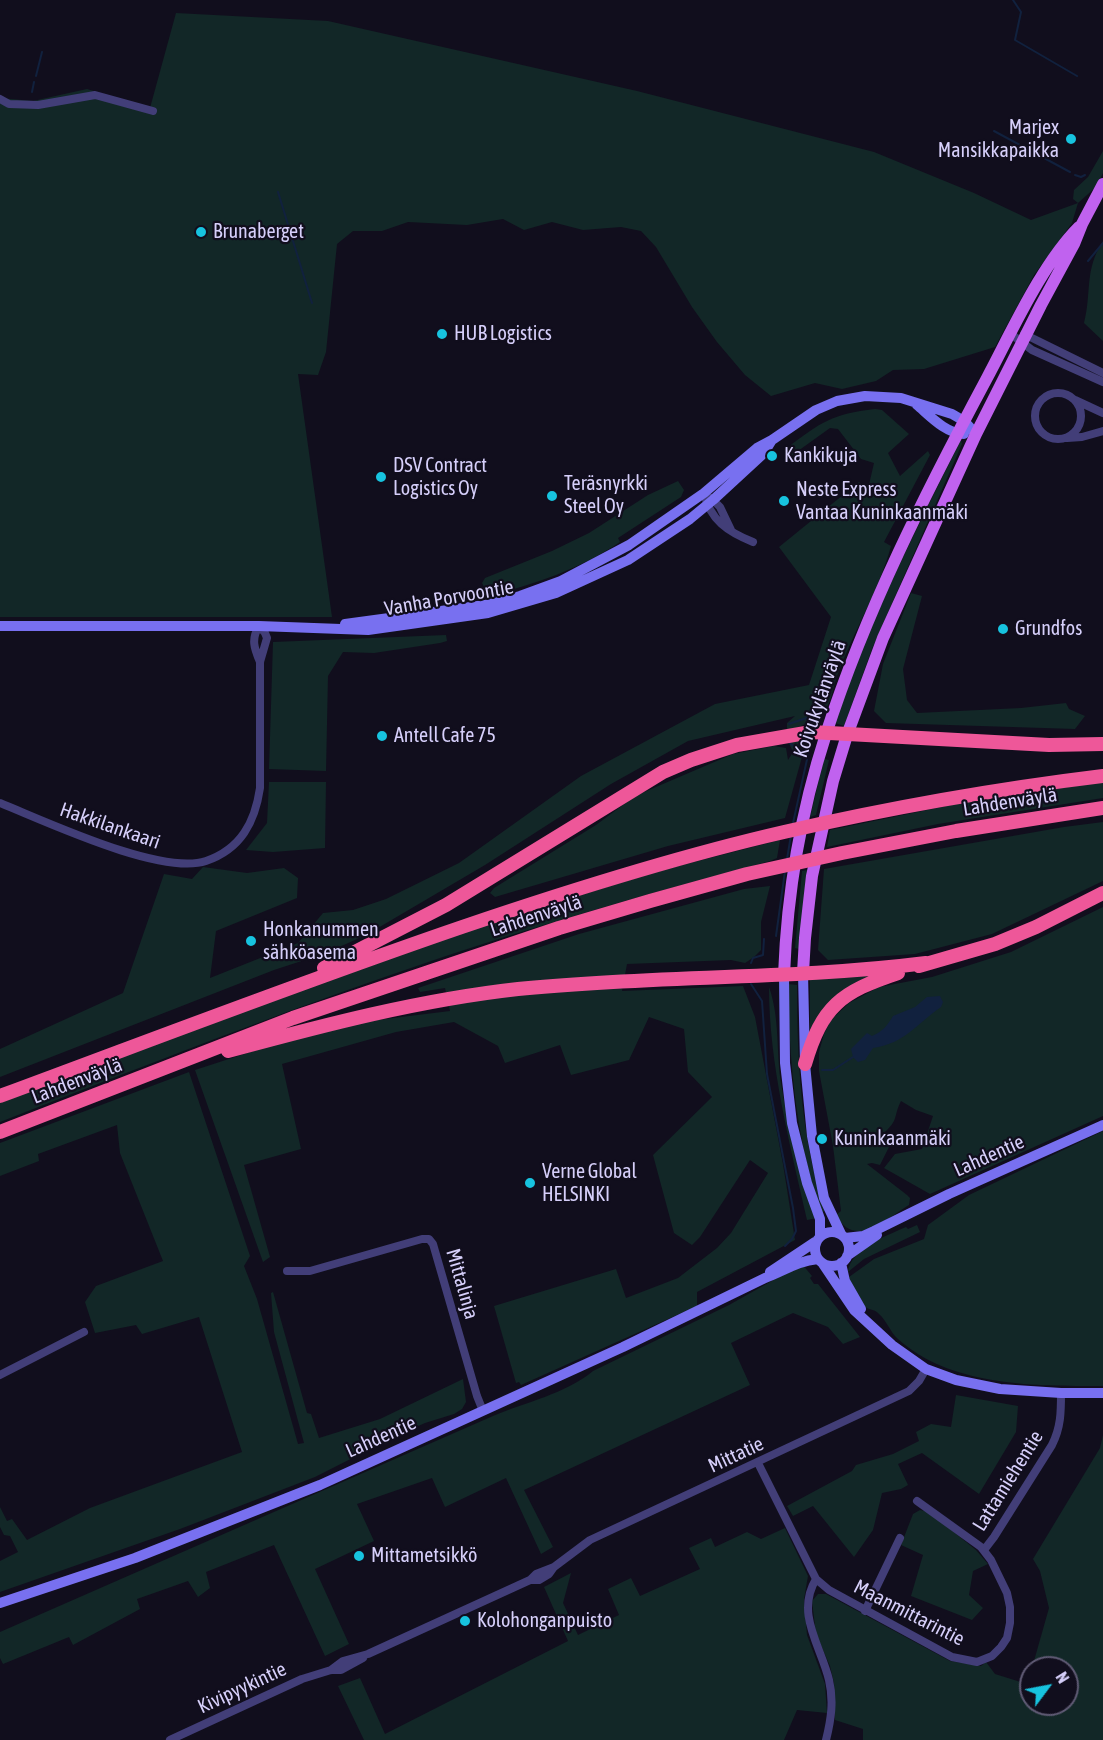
<!DOCTYPE html>
<html>
<head>
<meta charset="utf-8">
<style>
  body { margin:0 }
  #map { position:relative; width:1103px; height:1740px; overflow:hidden; background:#110e1d; font-family:"Asap Condensed",sans-serif }
  canvas { display:block }
  .north { position:absolute; left:1019px; top:1656px; width:60px; height:60px; box-sizing:border-box; background:#110e1d; border:2px solid #605b75; border-radius:50%; rotate:58deg; font-size:16px; font-weight:700; line-height:24px; text-align:center; color:#d6cffa }
  .north::after { content:''; display:block; margin:auto; width:21px; height:27px; background:#17c3df; clip-path:polygon(50% 0,100% 100%,50% 72%,0 100%) }
</style>
</head>
<body>
<div id="map">
<canvas width="1103" height="1740"></canvas>
<div class="north">N</div>
</div>
<script>
const g = document.querySelector('canvas').getContext('2d');
g.lineJoin = 'round';
function fill(path, color) {
  g.fillStyle = color;
  g.fill(path, 'evenodd');
}
function trace(path, color, width, dash) {
  g.strokeStyle = color;
  g.lineWidth = width;
  g.lineCap = dash ? 'butt' : 'round';
  g.setLineDash(dash || []);
  g.stroke(path);
}
function drawText(font, color, halo, rows, align = 'center') {
  g.font = font + ' "Asap Condensed",sans-serif';
  g.lineWidth = 4.5;
  g.setLineDash([]);
  g.textBaseline = 'middle';
  g.strokeStyle = halo;
  g.fillStyle = color;
  for (const [text, x, y, turn = 0] of rows) {
    g.save();
    g.translate(x, y);
    g.rotate((+turn || 0) * Math.PI / 180);
    g.textAlign = isNaN(turn) ? turn : align;
    if (halo) g.strokeText(text, 0, 0);
    g.fillText(text, 0, 0);
    g.restore();
  }
}
fill(new Path2D(`
  M176 13 328 21 637 91 874 152 974 193 1031 220 1078 203 1073 199 1074 190 1088 177 1103 151V173L1096 187 1078 203 1072 223 1034 275 995 347 924 369 893 370 876 381 842 389 815 383 771 396 745 375 717 342 692 307 656 247 641 231 621 227 583 230 552 222 524 230 503 219 467 225 408 222 382 231H353L337 244 326 352 318 375 298 374 332 617H0V98L33 101 87 89 150 108Z
  M1103 241V341L1084 323C1092 292 1084 270 1103 241Z
  M875 409 882 410 909 434 888 453 900 476 928 451 930 455 884 542 891 546C879 590 855 629 839 671 834 682 833 696 827 707 819 720 802 727 787 730V723L795 716 688 741 611 784 485 865 366 935 326 953 274 970 0 1077V1049L123 993 164 874 192 879 203 867 247 873 284 868 298 878 297 898 216 931 210 978 298 943 323 913 353 910 386 899 459 863 581 776 715 704 809 685 831 617 779 547 859 482 868 489 874 463 861 459 838 429 830 428 791 456 787 448C821 422 832 414 875 409Z
  M961 440 962 444 872 649 844 726 835 723C867 625 915 532 961 440Z
  M678 481 684 490 681 497 618 538 620 542C580 569 535 584 489 596L482 583 485 578 552 551 589 533 648 495Z
  M911 593 922 596 903 669 907 700 917 713 1021 708 1066 703 1069 709 1085 716 1075 729 886 723 874 711 883 664Z
  M446 635 447 641 440 643 374 653 343 652 328 676 326 771 269 769 273 642Z
  M807 739 785 818 668 846 495 897 490 893 494 888 596 825 635 796 733 754 774 746 786 748 788 760 793 752 788 741Z
  M824 759 829 760 816 815 810 817Z
  M269 782H326L325 848 273 852 246 850 267 823Z
  M1103 782V798L938 824 827 847 830 830 976 800Z
  M1103 822V881L992 934 915 954 828 960 818 950 824 869 1064 827Z
  M780 840 777 858 770 861C682 884 595 909 508 936 336 990 168 1057 0 1122V1102L372 963 500 920 659 871Z
  M807 870 799 949 795 948 802 871Z
  M770 886 761 922V950L754 957 745 963 731 960 627 964 622 991 743 986 755 1017 783 1164 795 1240 697 1292V1306L521 1385 519 1382 516 1383 494 1306 616 1269 626 1298 678 1278 717 1248 731 1233 768 1173 750 1160 700 1237 692 1245 674 1233 653 1155 712 1097 688 1072 684 1029 649 1017 629 1060 571 1075 560 1045 505 1063 498 1046 454 1022 396 1032 282 1064 301 1149 244 1165 270 1257 263 1262 195 1070 275 1044 369 1021 450 1011 445 988 420 992 418 988 579 934 744 889Z
  M1103 907V1116L930 1194 884 1168 895 1154 922 1149 933 1116 916 1110 901 1101C893 1117 899 1119 885 1132L890 1145 880 1165 872 1163 867 1164 907 1195 910 1198 909 1205C886 1219 855 1250 836 1215L841 1211 833 1146 819 1071V1052L824 1034 831 1020 849 1003 879 987 932 977 1011 952Z
  M878 973 815 1024 810 1031V977Z
  M788 984 797 985C797 1060 801 1139 825 1211L821 1212C815 1198 812 1183 808 1168 793 1107 789 1047 788 984Z
  M769 987C780 1018 776 1051 781 1083 788 1129 802 1173 817 1218L807 1220C790 1144 769 1065 769 987Z
  M189 1072 250 1256 244 1266 257 1299 298 1444 304 1443 274 1332 271 1293 273 1292 307 1413 311 1414 319 1438 380 1419 463 1379 466 1402 462 1409 454 1414 425 1423 388 1440 315 1477 180 1529 0 1592V1561L18 1552 10 1536 4 1535 0 1527V1507L7 1521 12 1519 27 1540 90 1508 242 1452 199 1317 142 1334 136 1325 95 1333 85 1302 96 1286 163 1261 120 1153 117 1125 38 1154 39 1161 0 1176V1143Z
  M1103 1131V1386C1036 1386 951 1387 898 1339 890 1332 887 1321 879 1314 876 1310 871 1310 867 1308 859 1303 851 1287 849 1277L874 1259 924 1239 928 1225 969 1195Z
  M917 1225 920 1232 864 1259 848 1272C850 1249 888 1235 906 1227L908 1229Z
  M802 1264 812 1276 810 1278 814 1284H818L860 1337 843 1344 828 1327 793 1313 731 1343 750 1385 524 1490 553 1547 541 1554 506 1478 445 1507 432 1478 357 1504 374 1541 315 1569 349 1644 325 1656 274 1545 206 1572 210 1588 198 1597 188 1581 137 1599 140 1609 73 1645 69 1637 3 1664 0 1658V1632L493 1416C526 1402 565 1394 593 1371L729 1305Z
  M956 1395 1018 1406 1016 1432 979 1494 922 1453 898 1464 908 1485 901 1489 882 1493 873 1530 854 1557 813 1506 793 1516 787 1506 852 1471 856 1465 893 1454 919 1441 916 1432 931 1424 951 1427Z
  M1103 1435V1740H863V1729L835 1720 834 1683 830 1666 816 1634 812 1601 818 1594H826L950 1661 981 1666 986 1662 995 1674 1027 1684 1031 1670V1704H1067V1668H1032L1049 1608 1040 1571 1033 1559 1100 1448Z
  M920 1510 929 1512 976 1550 988 1564 973 1571 969 1595 983 1608 972 1620 911 1596 923 1555 901 1545 913 1514Z
  M785 1528 808 1576 804 1599 807 1635 825 1684 827 1713 797 1710 784 1740H364L338 1686 360 1678 385 1734 568 1641 544 1587 571 1573 563 1603 578 1635 619 1615 608 1589 631 1578 640 1596 700 1569 689 1548 711 1538 715 1547 747 1532 761 1539Z`), '#122727');
fill(new Path2D(`
  M940 996 943 1002 941 1007C916 1024 906 1043 873 1048L865 1060 858 1062 853 1057 851 1049 867 1033 872 1036C882 1032 888 1025 893 1016L915 1007 927 997Z`), '#11213e');
trace(new Path2D(`
  M1013 0 1021 12 1015 40 1077 76
  M36 76 42 52
  M32 92 34 82
  M994 131 1070 172
  M1075 175 1081 177 1085 175
  M278 192 312 303
  M1088 261 1103 243
  M789 724 812 716V712
  M790 743 800 752
  M793 823 808 755
  M787 859 791 835
  M776 936 785 871
  M751 963 753 958 763 955 764 939
  M751 984 762 1001 767 1074 793 1208 796 1231 792 1239 785 1246
  M822 1070H833L853 1057`), '#11213e', 2);
trace(new Path2D(`
  M0 99 9 104 38 105 95 95 153 111
  M1011 334 1032 350 1103 382
  M1024 334 1103 373
  M1035 416a23 23 0 1 1 46 0a23 23 0 1 1-46 0Z
  M1075 400 1103 413
  M1067 438 1082 437 1103 431
  M704 493C710 520 728 532 753 542
  M711 498 720 507 731 530
  M0 803C45 821 161 876 206 861 241 849 255 822 260 788V662L267 638 265 633 259 626C251 639 254 648 260 662
  M287 1271H310L422 1239H429L433 1244 477 1396 483 1411
  M0 1375 84 1332
  M758 1463 816 1579 829 1590 952 1657 977 1662 992 1656 1001 1647 1007 1638 1010 1623V1607L1007 1593 991 1560 981 1547 917 1501
  M984 1550 994 1537 1052 1445C1061 1427 1061 1412 1061 1393
  M816 1579C795 1614 821 1646 829 1680 834 1701 831 1720 826 1740
  M530 1580 536 1574 554 1567
  M865 1611 900 1538
  M331 1670 343 1661 368 1654 530 1580H539L549 1574 554 1567 590 1540 909 1391 919 1381 926 1369
  M170 1740 302 1679 331 1670H341L363 1658`), '#423e78', 8);
trace(new Path2D(`
  M917 405C929 415 946 434 964 434
  M345 624 485 605 520 596 561 581 629 545 704 493 757 448 772 440 816 410 837 401 865 396 901 398 952 414 964 421 976 434
  M0 626H259L368 630 488 613 556 593 628 560 690 519 713 500 764 453 772 440
  M803 973 805 1064 812 1136 824 1198 841 1234
  M784 975 785 1063 792 1123 807 1183 820 1219V1235
  M815 1249a17 17 0 1 1 34 0a17 17 0 1 1-34 0Z
  M845 1238 863 1236 874 1231 949 1194 1103 1125
  M847 1256 877 1235
  M841 1263 845 1281 861 1309
  M823 1264 854 1310 892 1345 926 1369 956 1380 1000 1389 1061 1393H1103
  M770 1272 815 1242
  M0 1603 135 1558 320 1485 623 1347 765 1278C784 1271 797 1261 818 1259`), '#7870f0', 10);
trace(new Path2D(`
  M803 973 805 938 812 876 833 781 847 735 883 638 976 434 1041 305 1074 244 1082 224 1103 184
  M784 975C787 894 801 811 826 734 866 610 926 492 987 378 1012 331 1042 264 1079 227`), '#c062ef', 12);
trace(new Path2D(`
  M919 966 995 944 1036 927 1103 893
  M324 968 446 905 663 772 691 760 737 745 811 732 1049 745 1103 744
  M228 1051C324 1025 419 1000 518 989 654 975 791 980 926 963
  M805 1064C822 1006 841 992 898 973
  M0 1096C154 1039 307 980 462 927 568 891 675 857 784 832 889 808 996 789 1103 776
  M0 1132 293 1018 559 928 650 901 747 874 842 853 956 831 1103 808`), '#ee5799', 14);
for (const [x, y, r, color] of [
  [1071,139,6,"#17c3df"],
  [201,232,6,"#17c3df"],
  [442,334,6,"#17c3df"],
  [772,456,6,"#17c3df"],
  [381,477,6,"#17c3df"],
  [552,496,6,"#17c3df"],
  [784,501,6,"#17c3df"],
  [1003,629,6,"#17c3df"],
  [382,736,6,"#17c3df"],
  [251,941,6,"#17c3df"],
  [822,1139,6,"#17c3df"],
  [530,1183,6,"#17c3df"],
  [359,1556,6,"#17c3df"],
  [465,1621,6,"#17c3df"]
]) {
  const dot = new Path2D();
  dot.arc(x, y, r, 0, 2 * Math.PI);
  g.fillStyle = color;
  g.fill(dot);
  trace(dot, '#110e1d', 2);
}
drawText('20px', '#d6cffa', '#110e1d', [
  ["Marjex",1059,128,"right"],
  ["Mansikkapaikka",1059,151,"right"],
  ["Brunaberget",213,232],
  ["HUB Logistics",454,334],
  ["Kankikuja",784,456],
  ["DSV Contract",393,466],
  ["Logistics Oy",393,489],
  ["Teräsnyrkki",564,484],
  ["Steel Oy",564,507],
  ["Neste Express",796,490],
  ["Vantaa Kuninkaanmäki",796,513],
  ["Grundfos",1015,629],
  ["Antell Cafe 75",394,736],
  ["Honkanummen",263,930],
  ["sähköasema",263,953],
  ["Kuninkaanmäki",834,1139],
  ["Verne Global",542,1172],
  ["HELSINKI",542,1195],
  ["Mittametsikkö",371,1556],
  ["Kolohonganpuisto",477,1621]
], 'left');
drawText('20px', '#d6cffa', '#110e1d', [
  ["Vanha Porvoontie",449,598,-10],
  ["Koivukylänväylä",820,699,-71],
  ["Lahdenväylä",1010,802,-9],
  ["Hakkilankaari",110,826,19],
  ["Lahdenväylä",536,916,-18],
  ["Lahdenväylä",77,1081,-21],
  ["Lahdentie",989,1156,-24],
  ["Mittalinja",462,1284,74],
  ["Lahdentie",381,1437,-24],
  ["Mittatie",736,1455,-25],
  ["Lattamiehentie",1008,1481,-58],
  ["Maanmittarintie",909,1613,27],
  ["Kivipyykintie",242,1688,-25]
]);
</script>
</body>
</html>
